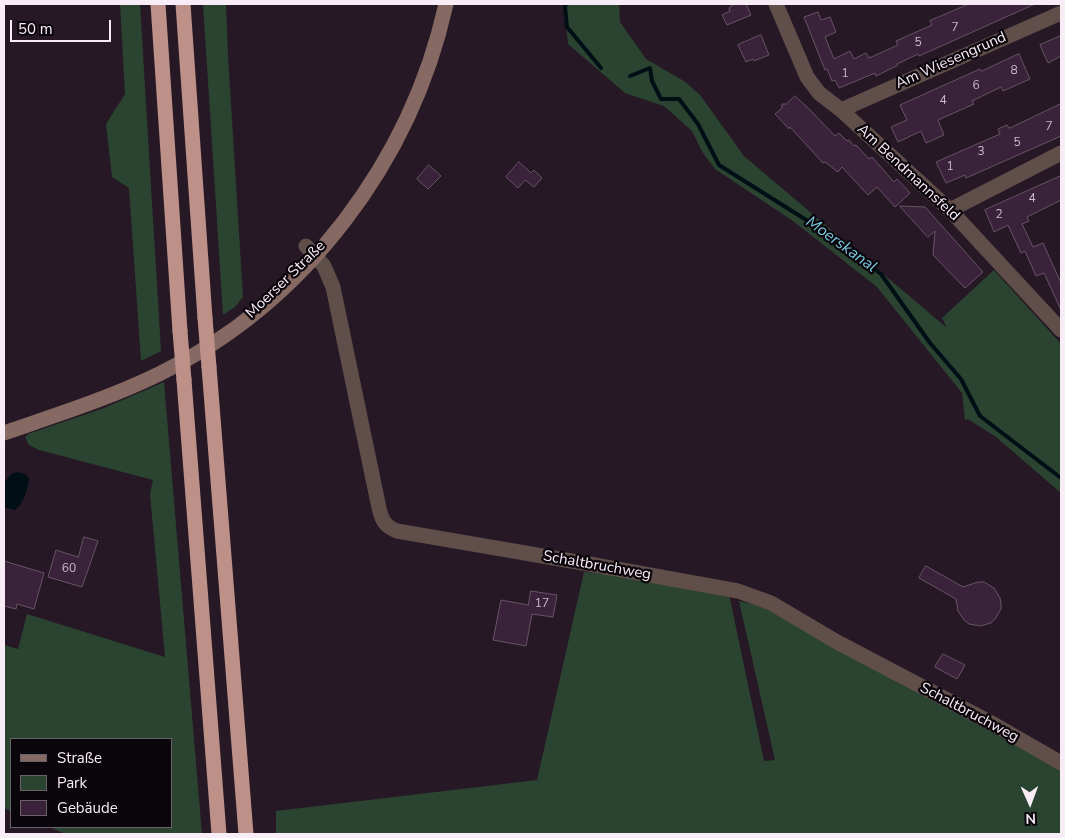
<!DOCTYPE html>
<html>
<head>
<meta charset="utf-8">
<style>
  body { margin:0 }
  #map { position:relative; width:1065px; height:838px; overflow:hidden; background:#261825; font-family:"Nunito Sans",sans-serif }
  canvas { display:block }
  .frame { position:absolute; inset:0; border:5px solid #f8edf7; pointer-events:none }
  .legend { position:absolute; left:10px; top:738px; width:162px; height:90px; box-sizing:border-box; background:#0b060b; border:1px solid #6a6269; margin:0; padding:6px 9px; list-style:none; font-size:15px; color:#f8edf7 }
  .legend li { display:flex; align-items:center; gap:10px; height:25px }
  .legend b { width:25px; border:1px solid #6a6269 }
  .north { position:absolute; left:1005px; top:778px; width:50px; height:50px; -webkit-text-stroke:4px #0b060b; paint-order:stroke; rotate:178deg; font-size:14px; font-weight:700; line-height:20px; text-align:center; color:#f8edf7 }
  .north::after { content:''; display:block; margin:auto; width:18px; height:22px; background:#f8edf7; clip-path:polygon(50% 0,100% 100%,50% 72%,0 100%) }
  .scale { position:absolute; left:10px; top:20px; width:101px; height:22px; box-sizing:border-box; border:2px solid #f8edf7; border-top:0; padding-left:6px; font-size:15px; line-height:18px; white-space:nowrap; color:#f8edf7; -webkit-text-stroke:4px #0b060b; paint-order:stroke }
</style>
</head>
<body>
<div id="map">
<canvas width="1065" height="838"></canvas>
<div class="frame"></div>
<ul class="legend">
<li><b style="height:6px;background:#866963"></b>Straße</li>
<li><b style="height:14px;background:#2a4431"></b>Park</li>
<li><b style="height:14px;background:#3b223b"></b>Gebäude</li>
</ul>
<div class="north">N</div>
<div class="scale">50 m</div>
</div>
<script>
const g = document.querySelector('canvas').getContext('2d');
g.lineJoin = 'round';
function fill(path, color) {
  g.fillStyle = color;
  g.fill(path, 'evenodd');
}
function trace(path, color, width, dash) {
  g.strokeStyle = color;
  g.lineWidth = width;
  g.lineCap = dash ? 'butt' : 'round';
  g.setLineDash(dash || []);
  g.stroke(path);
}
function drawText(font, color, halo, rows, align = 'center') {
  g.font = font + ' "Nunito Sans",sans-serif';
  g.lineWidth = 4.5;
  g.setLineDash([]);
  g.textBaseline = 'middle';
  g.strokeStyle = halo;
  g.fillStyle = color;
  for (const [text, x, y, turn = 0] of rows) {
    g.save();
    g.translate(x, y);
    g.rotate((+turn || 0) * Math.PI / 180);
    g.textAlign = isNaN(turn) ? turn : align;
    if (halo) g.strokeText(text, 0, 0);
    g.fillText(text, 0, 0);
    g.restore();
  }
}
fill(new Path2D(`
  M120 4H140L161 351 141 361 129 188 112 177 106 124 125 94Z
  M203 4H226L228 55 243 297 236 306 223 315Z
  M564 4H619L620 22 646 59 684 81 700 95 744 156 947 328 942 318 994 270 1061 344V493L996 437 968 419 965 420 962 393 877 287 793 221 715 169 703 153 692 131 664 106 625 93 568 44Z
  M164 382 202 834H66L49 827H171V739H11V811L4 808V645L18 649 27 614 165 657 150 494 153 480 39 450 29 445 25 437 28 434 104 408Z
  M584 572 609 574 729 594 764 761 775 760 739 601 764 607 1061 770V834H276V811L537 780Z`), '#2a4431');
fill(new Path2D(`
  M17 472 25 474 29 478C28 489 23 504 15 510L4 507V483L11 474Z`), '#000f15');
trace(new Path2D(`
  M566 4 565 7 567 27 601 68
  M630 76 650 68 652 81 661 99H679L698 124 719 165 830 235 881 274 930 343 961 379 980 416 1061 478`), '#000f15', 4);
const building = new Path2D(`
  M731 4H746L751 15 727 25 722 15 730 11 729 8 732 6Z
  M969 4H1035L919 56 918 54 897 64 898 65 876 76 875 73 839 88 835 80 832 81 827 69 825 70 804 17 818 12 821 20 830 17 836 32 825 37 834 59 850 51 854 59 866 53 869 58 898 45 896 41 932 25 930 21Z
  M761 35 769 55 754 61 753 59 746 62 738 45Z
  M1061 36V56L1048 63 1040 45Z
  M1019 54 1030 79 1003 91 1001 87 972 101 974 104 938 120 944 135 926 143 921 131 898 142 891 127 907 120 900 105 980 69 981 71Z
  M795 96 810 110 835 136 839 133 847 141 849 140 854 146 856 145 869 159 872 157 894 182 897 179 910 193 895 207 877 187 868 195 842 167 838 172 825 162 823 163 790 127 789 129 775 114 782 108V104H786Z
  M1061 104V136L966 178 965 175 946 183 936 162 1000 134 998 129 1007 125 1009 128Z
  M519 162 531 173 534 170 542 178 534 187 525 180 518 188 506 177Z
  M429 165 441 176 428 189 417 179Z
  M1061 176V200L1027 217 1029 221 1022 224 1033 247 1043 243 1061 283V310L1044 273 1036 276 1025 251 1021 253 1008 225 994 232 985 210Z
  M900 206 925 207 983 272 965 288 933 255 935 231 928 237Z
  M84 537 98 541 82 587 48 577 56 550 78 557Z
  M4 561 44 573 34 609 17 604 16 609 4 606Z
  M926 566 963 587 978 582H984L994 588 1000 598 1001 603V609L995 619 991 623 980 626 969 624 964 620 958 611 956 599 919 578Z
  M531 591 557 595 553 617 532 614 526 646 493 640 501 600 528 605Z
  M943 654 965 665 957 679 935 667Z`);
fill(building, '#3b223b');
trace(building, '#665565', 1);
trace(new Path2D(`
  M776 4 807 77 819 93 841 110 950 210 1061 330
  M841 110 1061 13
  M950 210 1061 153
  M306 246 324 266 333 287 379 508C382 521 385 526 397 531L589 564 738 591 771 603 837 642 995 725 1061 763`), '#604e4a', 15);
trace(new Path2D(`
  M4 433C56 415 110 398 159 374 305 303 411 161 446 4`), '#866963', 15);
trace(new Path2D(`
  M158 4 180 331
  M183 4 205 318
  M209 367 246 834
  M184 380 219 834`), '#bd9088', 15);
trace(new Path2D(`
  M205 318 209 367
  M180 331 184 380`), '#bd9088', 15);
drawText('12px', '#c9bac8', null, [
  ["7",955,28],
  ["5",918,43],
  ["8",1014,71],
  ["1",845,74],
  ["6",976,86],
  ["4",943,101],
  ["7",1049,127],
  ["5",1017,143],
  ["3",981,152],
  ["1",950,167],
  ["4",1032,199],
  ["2",999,215],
  ["60",69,569],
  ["17",542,604]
]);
drawText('15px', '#f8edf7', '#0b060b', [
  ["Am Wiesengrund",951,61,-24],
  ["Am Bendmannsfeld",908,173,43],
  ["Moerser Straße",286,280,-44],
  ["Schaltbruchweg",597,566,10],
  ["Schaltbruchweg",969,713,28]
]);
drawText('italic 16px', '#7bcde4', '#0b060b', [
  ["Moerskanal",841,245,36]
]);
</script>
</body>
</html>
